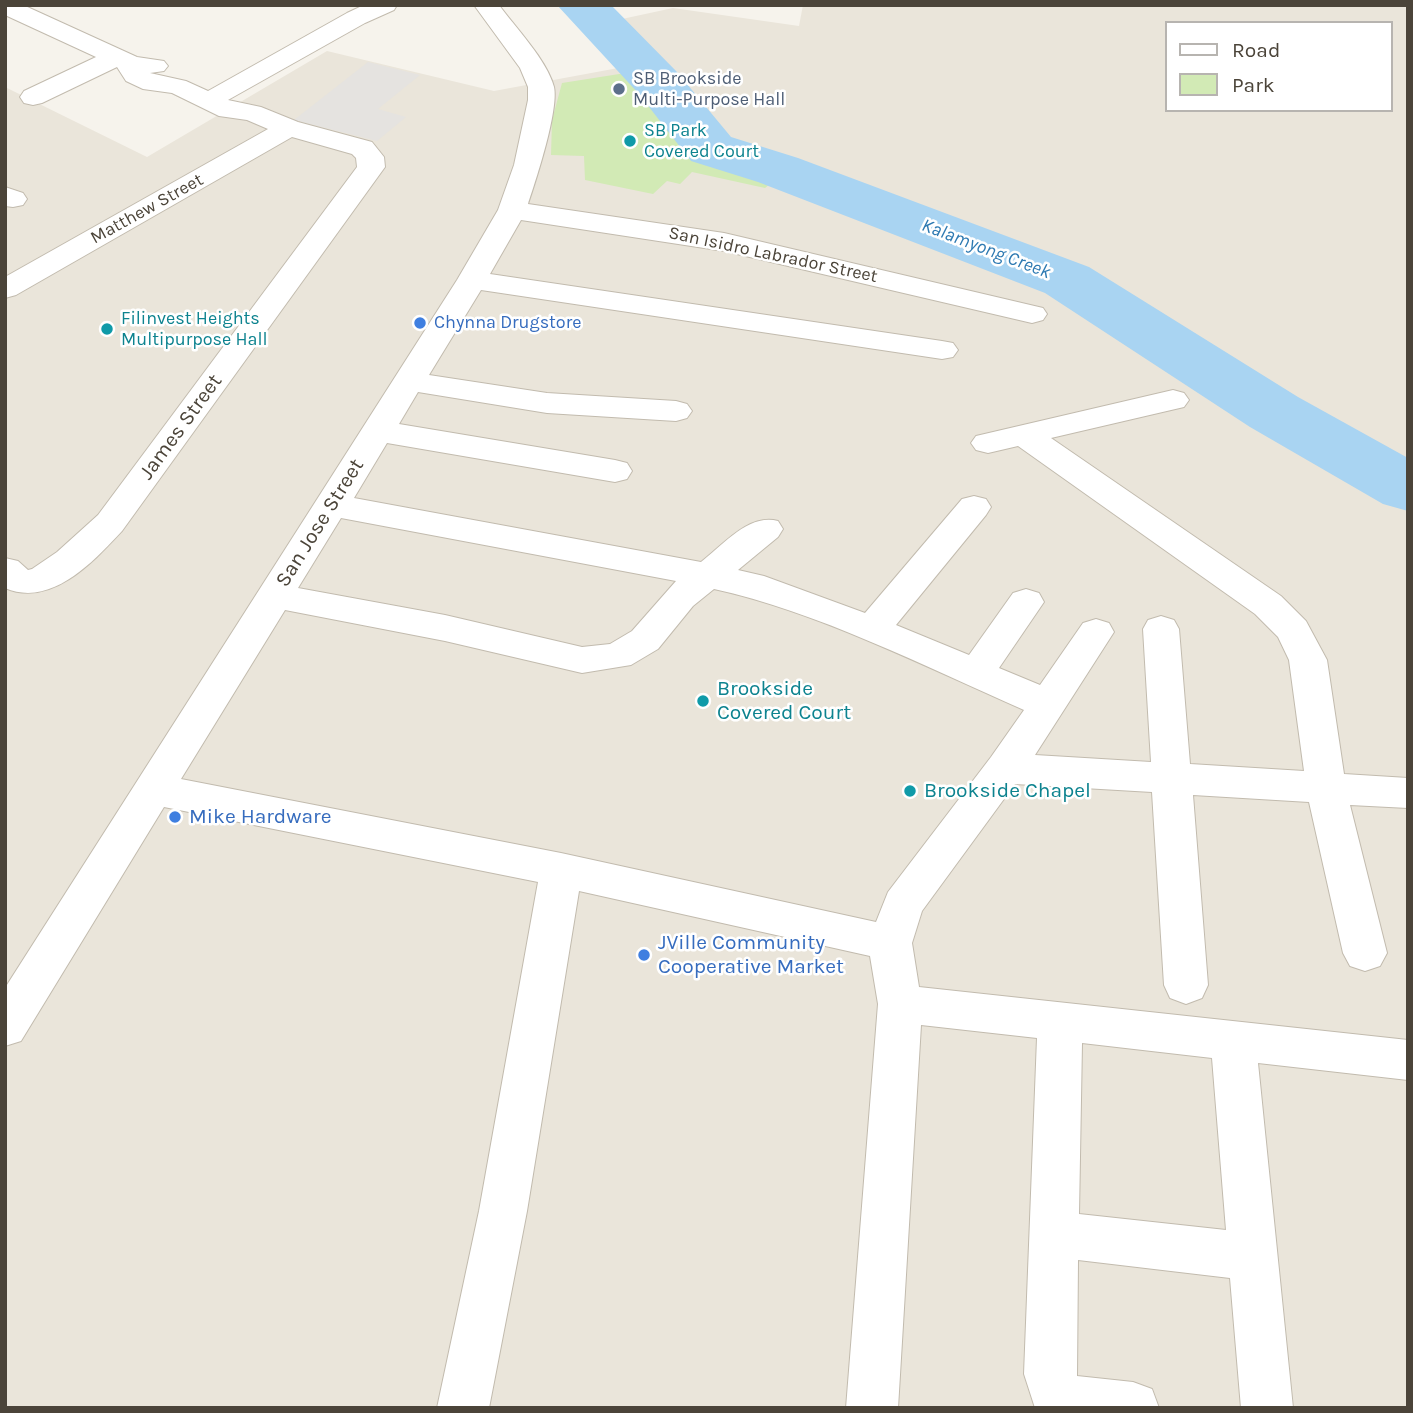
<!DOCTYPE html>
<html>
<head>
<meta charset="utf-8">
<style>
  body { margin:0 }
  #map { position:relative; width:1413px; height:1413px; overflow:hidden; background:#f6f3ec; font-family:Karla,sans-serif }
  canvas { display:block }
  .frame { position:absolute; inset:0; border:7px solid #4b4439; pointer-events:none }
  .legend { position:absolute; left:1165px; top:21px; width:228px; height:91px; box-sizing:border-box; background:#fff; border:2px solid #b7b4b0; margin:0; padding:9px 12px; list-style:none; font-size:21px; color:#4b4439 }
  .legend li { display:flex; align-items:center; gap:14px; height:35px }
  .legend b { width:35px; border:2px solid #b7b4b0 }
</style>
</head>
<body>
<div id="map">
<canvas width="1413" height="1413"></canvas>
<div class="frame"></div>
<ul class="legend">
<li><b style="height:9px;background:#fff"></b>Road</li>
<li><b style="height:19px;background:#d2eab5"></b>Park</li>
</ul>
</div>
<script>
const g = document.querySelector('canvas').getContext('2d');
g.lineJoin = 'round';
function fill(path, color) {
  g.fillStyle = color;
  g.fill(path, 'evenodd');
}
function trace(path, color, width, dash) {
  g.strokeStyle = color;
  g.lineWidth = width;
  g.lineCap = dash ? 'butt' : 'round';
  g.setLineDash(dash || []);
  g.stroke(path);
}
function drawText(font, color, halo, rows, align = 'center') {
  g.font = font + ' Karla,sans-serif';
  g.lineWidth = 5;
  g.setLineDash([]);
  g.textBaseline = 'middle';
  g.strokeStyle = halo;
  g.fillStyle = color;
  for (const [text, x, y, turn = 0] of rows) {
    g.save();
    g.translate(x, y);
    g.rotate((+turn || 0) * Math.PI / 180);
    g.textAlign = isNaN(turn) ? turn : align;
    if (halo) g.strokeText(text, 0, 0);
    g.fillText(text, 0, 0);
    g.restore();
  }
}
fill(new Path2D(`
  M803 5H1408V475L1085 278 731 144 622 19 673 8 799 26ZM1166 23H1390V110H1166Z
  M327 51 494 91 629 66 707 153 889 218 1025 274 1408 506V1408H5V87L147 157Z`), '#eae5da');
fill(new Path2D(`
  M632 72 684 138 711 156 776 179 765 188 692 172 680 184 667 181 653 194 585 180 584 156 551 155 552 120 562 83Z`), '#d2eab5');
fill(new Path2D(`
  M368 62 420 75 378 109 406 117 377 141 294 120Z`), '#e5e3e0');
fill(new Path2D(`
  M557 5H611L677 72 731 137 798 158 1089 267 1298 397 1408 458V511L1383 504 1250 427 1045 293 758 182 691 161 639 94Z`), '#a9d4f2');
const minor = new Path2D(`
  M5 5H23L137 57 164 61 168 66 164 71 150 73 186 81 208 91 347 13 364 5H397L394 10 365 23 228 100 261 107 298 122 372 142 384 157 385 167 122 531C93 562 51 608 5 588V558L18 561 28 570 32 569 57 552 98 515 357 167 356 158 352 154 292 137 16 295 5 298V277L268 129 247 120 219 116 172 93 143 89 126 81 117 67 42 103 33 105 24 103 20 97 24 91 96 57 5 15Z
  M474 5H499C515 27 547 60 554 87 559 110 536 180 528 204L724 233 1043 308 1047 314 1043 320 1032 323 724 251 521 220 490 274 942 341 953 343 958 350 953 357 942 359 481 290 429 375 547 393 676 401 687 404 692 411 687 418 676 421 547 413 418 392 399 424 615 460 627 463 632 471 627 479 615 482 387 443 354 498 701 562C723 545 749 513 778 521L783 529 778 537 738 570 764 576 865 613 962 499 974 496 986 499 991 507 986 515 896 625 969 655 1013 593 1026 589 1039 593 1044 602 999 668 1040 685 1083 623 1096 619 1109 623 1114 632 1035 755 1151 762 1143 629 1148 620 1161 616 1174 620 1179 629 1190 764 1304 771 1289 660 1278 637 1255 614 1018 446 988 453 976 450 971 443 976 436 1173 390 1184 393 1189 400 1184 407 1051 438 1281 596 1306 621 1327 660 1344 774 1408 778V808L1350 805 1387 953 1380 966 1365 971 1350 966 1343 953 1309 802 1193 795 1208 985 1202 998 1186 1004 1170 998 1164 985 1152 792 1015 784 922 911 912 943 919 987 1408 1040V1080L1258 1063 1293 1408H1241L1230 1278 1078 1260 1077 1376 1133 1382 1152 1389 1159 1408H1035L1024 1374 1037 1038 921 1025 898 1408H846L878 1004 870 956 579 891 527 1211 489 1408H437L479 1211 538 882 164 807 21 1041 5 1046V988L457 280 498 210 514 165 528 100V87L520 68ZM341 518 676 581 632 631 610 644 582 647 445 615 298 588ZM714 589C816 611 926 667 1024 710L991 757 888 892 876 922 561 853 181 779 285 610 445 641 582 673 631 665 658 649 693 606ZM1082 1043 1212 1058 1226 1230 1079 1214Z
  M5 187 23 193 27 199 23 205 13 207 5 206Z`);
trace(minor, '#c2bbae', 2);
fill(minor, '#fff');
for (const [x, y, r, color] of [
  [619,89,7,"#5c6f8a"],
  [630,141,7,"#0f9aa8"],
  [420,323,7,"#3f7fe0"],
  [107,329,7,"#0f9aa8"],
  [703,701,7,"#0f9aa8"],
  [910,791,7,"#0f9aa8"],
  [175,817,7,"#3f7fe0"],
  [644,955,7,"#3f7fe0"]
]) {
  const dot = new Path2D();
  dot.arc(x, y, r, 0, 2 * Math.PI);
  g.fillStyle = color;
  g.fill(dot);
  trace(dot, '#fff', 2.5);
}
drawText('18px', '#4e5e75', '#fff', [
  ["SB Brookside",633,79],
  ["Multi-Purpose Hall",633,100]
], 'left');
drawText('18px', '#0d838f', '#fff', [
  ["SB Park",644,131],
  ["Covered Court",644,152],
  ["Filinvest Heights",121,319],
  ["Multipurpose Hall",121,340]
], 'left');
drawText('18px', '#4b4439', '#fff', [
  ["Matthew Street",147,209,-29],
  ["San Isidro Labrador Street",773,255,12]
]);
drawText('18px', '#366cbe', '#fff', [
  ["Chynna Drugstore",434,323]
], 'left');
drawText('italic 19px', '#2e7ab2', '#fff', [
  ["Kalamyong Creek",986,249,21]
]);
drawText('21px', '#4b4439', '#fff', [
  ["James Street",181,427,-54],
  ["San Jose Street",320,523,-58]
]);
drawText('21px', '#0d838f', '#fff', [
  ["Brookside",717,689],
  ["Covered Court",717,713],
  ["Brookside Chapel",924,791]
], 'left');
drawText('21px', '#366cbe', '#fff', [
  ["Mike Hardware",189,817],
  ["JVille Community",658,943],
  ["Cooperative Market",658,967]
], 'left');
</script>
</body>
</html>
